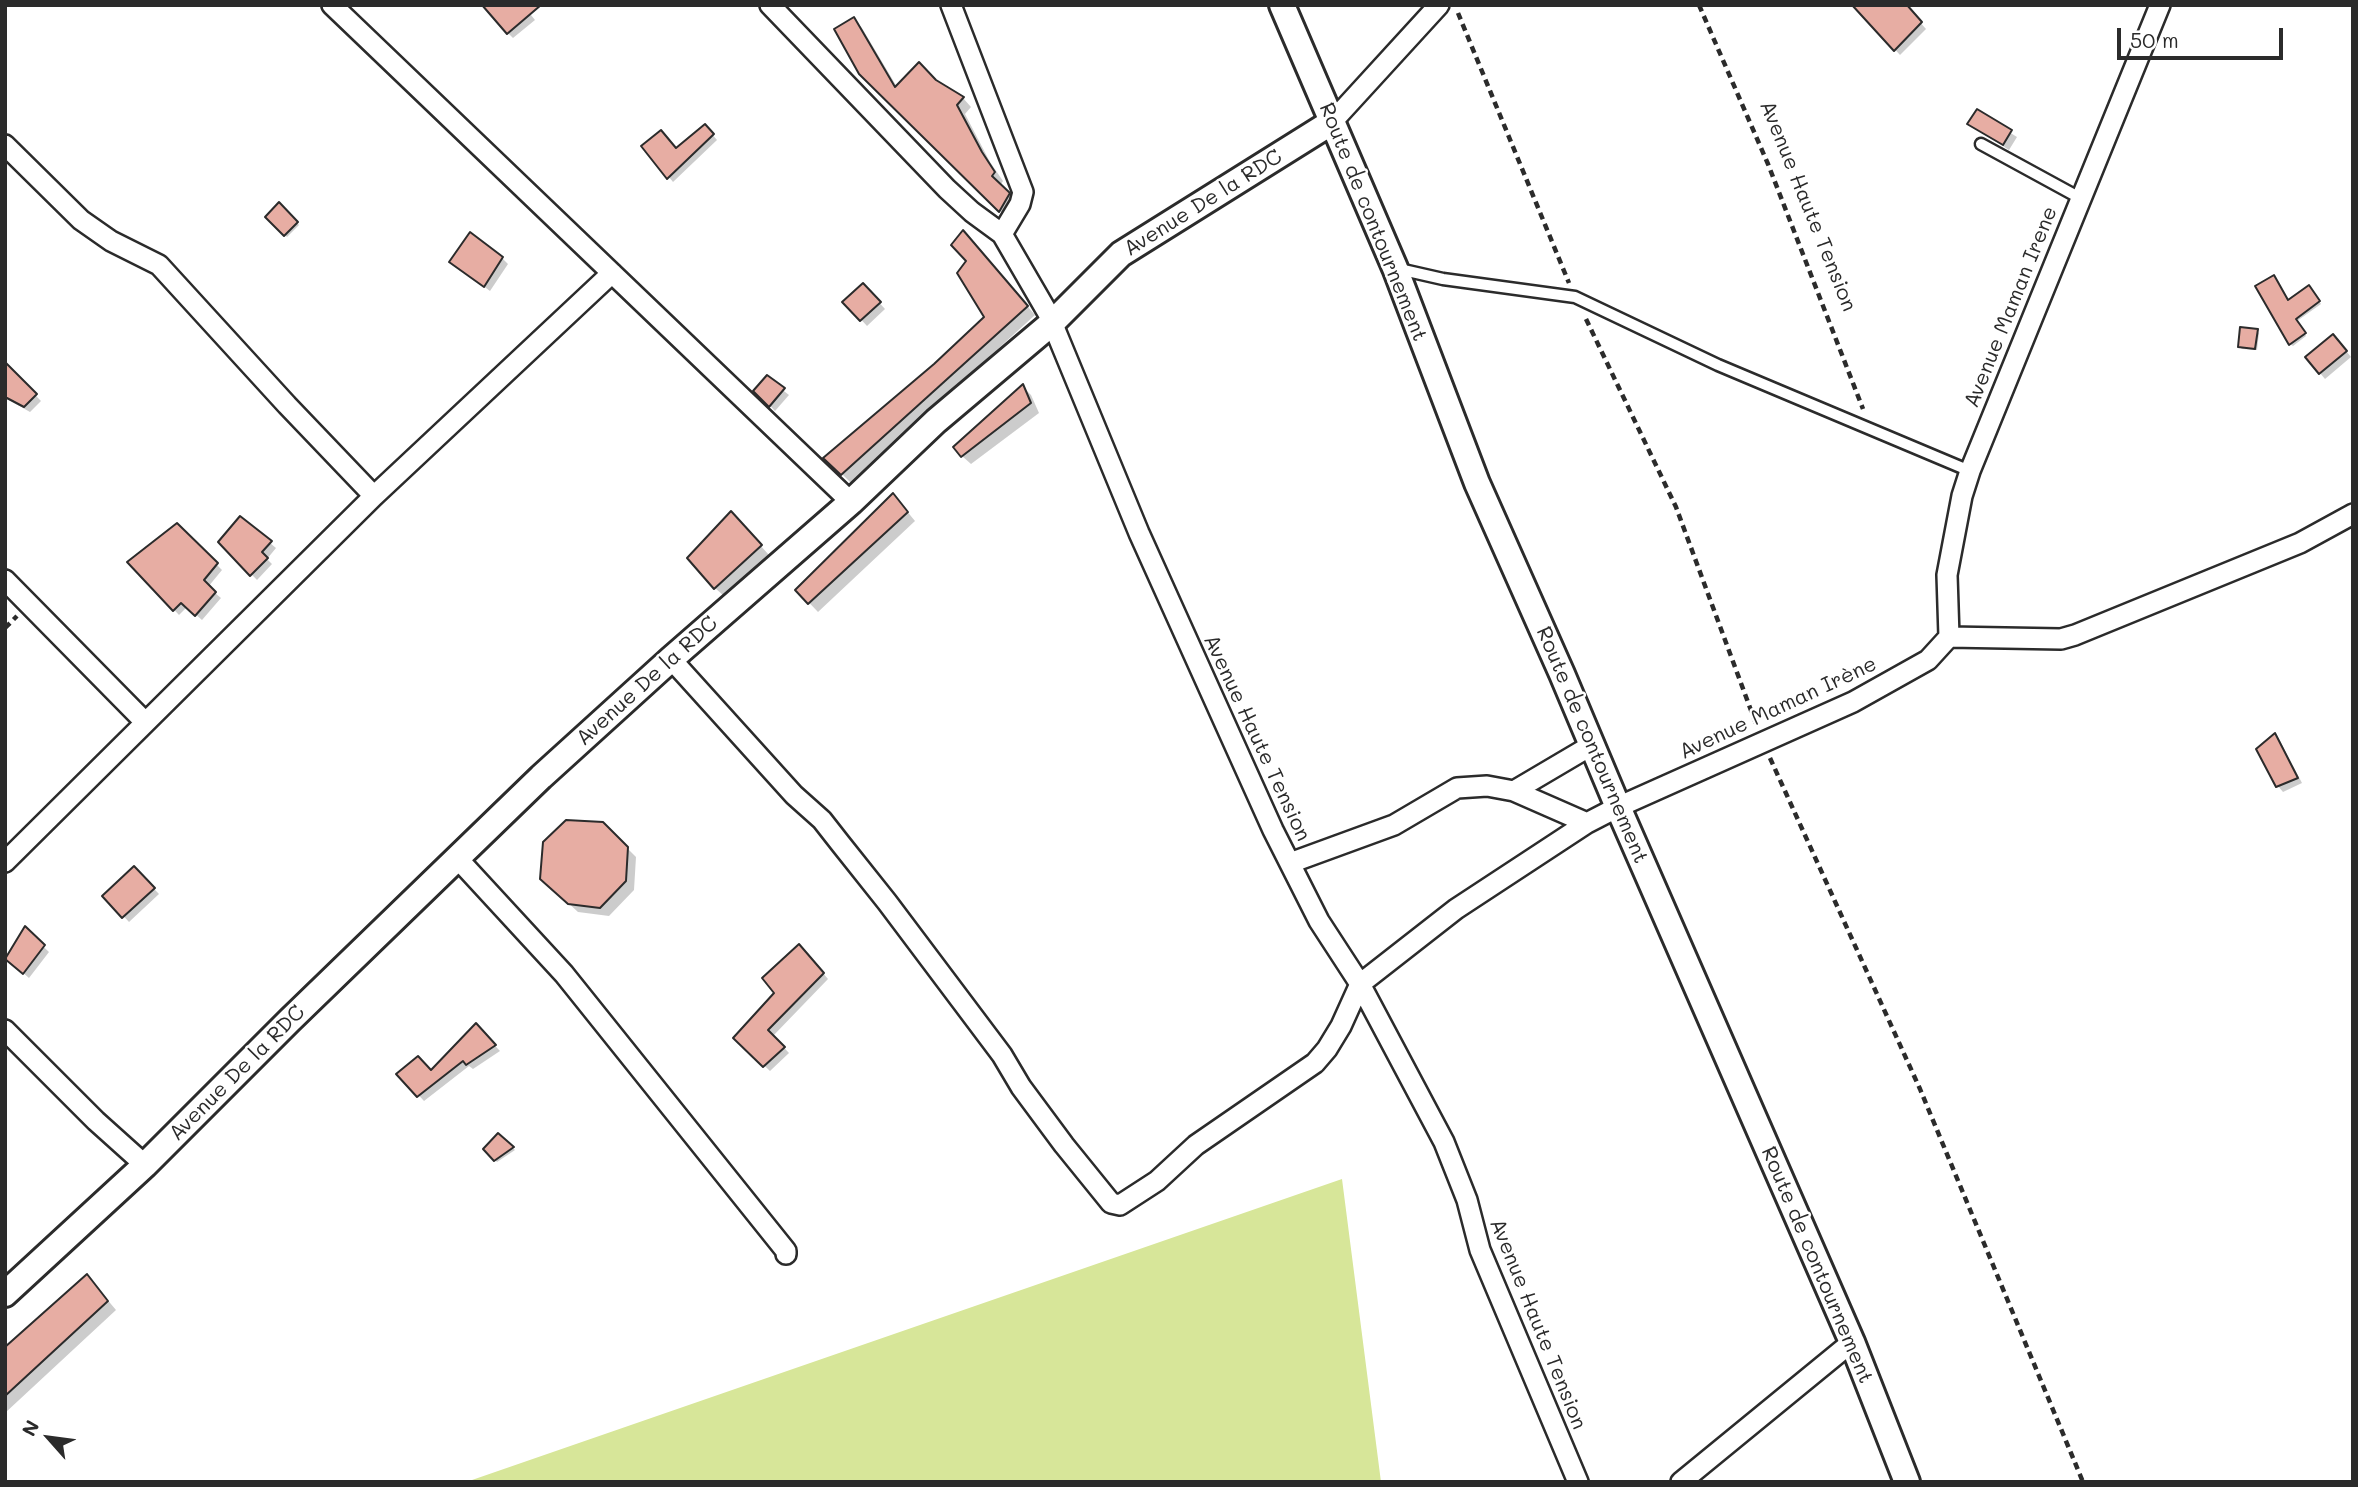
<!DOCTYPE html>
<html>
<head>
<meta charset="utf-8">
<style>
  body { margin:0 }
  #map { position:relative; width:2358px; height:1487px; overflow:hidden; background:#fff; font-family:Mali,sans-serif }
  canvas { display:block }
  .frame { position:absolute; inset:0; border:7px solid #2b2b2b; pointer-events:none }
  .north { position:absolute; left:14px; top:1403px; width:70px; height:70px; -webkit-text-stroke:5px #fff; paint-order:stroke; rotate:298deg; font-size:19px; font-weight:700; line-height:28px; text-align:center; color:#2b2b2b }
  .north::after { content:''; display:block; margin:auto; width:24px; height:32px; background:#2b2b2b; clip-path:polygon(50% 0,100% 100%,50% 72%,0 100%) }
  .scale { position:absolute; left:2117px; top:28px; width:166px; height:32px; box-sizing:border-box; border:4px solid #2b2b2b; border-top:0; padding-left:9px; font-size:21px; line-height:24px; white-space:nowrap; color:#2b2b2b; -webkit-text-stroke:5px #fff; paint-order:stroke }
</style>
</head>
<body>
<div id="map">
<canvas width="2358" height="1487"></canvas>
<div class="frame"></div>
<div class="north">N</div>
<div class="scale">50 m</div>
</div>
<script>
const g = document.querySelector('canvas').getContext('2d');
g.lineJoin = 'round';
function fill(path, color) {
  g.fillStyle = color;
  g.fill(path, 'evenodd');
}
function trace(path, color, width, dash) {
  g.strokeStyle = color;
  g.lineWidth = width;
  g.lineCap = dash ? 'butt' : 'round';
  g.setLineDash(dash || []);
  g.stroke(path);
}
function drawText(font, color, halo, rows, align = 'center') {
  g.font = font + ' Mali,sans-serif';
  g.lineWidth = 5;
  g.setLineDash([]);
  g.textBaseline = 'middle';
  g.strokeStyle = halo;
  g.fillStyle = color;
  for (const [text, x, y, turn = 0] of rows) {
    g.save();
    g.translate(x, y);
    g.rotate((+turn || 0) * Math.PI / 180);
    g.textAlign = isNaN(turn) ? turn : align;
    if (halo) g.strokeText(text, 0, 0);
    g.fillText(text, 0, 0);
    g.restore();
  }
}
fill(new Path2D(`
  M1342 1179 1381 1482H446L472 1480Z`), '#d7e699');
fill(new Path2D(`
  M523 5 535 20 513 38 508 33Z
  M1905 5 1926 29 1900 55 1861 12Z
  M853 19 862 28 897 87 937 83 963 98 971 107 965 114 990 162 1003 181 1000 186 1018 203 1008 219 860 73Z
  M1977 112 2017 137 2009 150 1969 124Z
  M705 126 717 140 673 182 644 146 676 150Z
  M279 205 299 225 287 237 268 217Z
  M971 241 1035 315 851 483 826 458 935 366 987 317 968 260Z
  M502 258 508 264 490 291 451 262Z
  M863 285 885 309 867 326 845 302Z
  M2311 290 2321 304 2297 321 2306 336 2293 346 2290 344 2288 302Z
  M2257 331 2259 333 2257 350 2242 349 2239 346Z
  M2339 342 2351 357 2325 379 2320 373Z
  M9 368 41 401 30 412 5 398V372Z
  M767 378 789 395 775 411 756 391Z
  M1022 386 1031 395 1039 413 971 464 962 456Z
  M901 504 915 521 818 612 797 590Z
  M739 522 769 555 724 596 715 588Z
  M177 525 222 570 208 587 221 598 202 620 187 607 179 615 129 562Z
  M220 542 270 543 276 548 267 559 272 564 257 580Z
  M2275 736 2280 741 2302 783 2283 792 2278 786 2258 750Z
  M602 823 636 857 634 890 609 916 578 912 551 887Z
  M134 868 159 894 129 922 105 896Z
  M25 929 49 952 29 978 13 964Z
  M805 952 828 979 773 1036 789 1053 770 1071 735 1038 777 993Z
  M476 1026 500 1051 473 1069 469 1066 424 1101 399 1074 431 1072Z
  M498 1135 515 1150 497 1162 485 1149Z
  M95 1285 116 1310 5 1413V1350Z`), '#0003');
const building = new Path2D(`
  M482 5H541L507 34Z
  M1852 5H1907L1922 22 1894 51Z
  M854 17 895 87 919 62 936 80 964 97 957 105 982 152 995 172 992 176 1010 193 999 212 859 74 834 29Z
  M1977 109 2012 130 2003 145 1967 124Z
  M705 124 714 134 667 179 641 146 661 130 676 148Z
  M279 202 298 222 284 236 265 217Z
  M963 230 1028 306 841 475 823 458 934 364 984 317 957 273 966 261 951 245Z
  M470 232 503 257 484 287 449 262Z
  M2274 275 2288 300 2309 285 2320 301 2296 319 2306 333 2289 345 2255 286Z
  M863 283 881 302 860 321 842 302Z
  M2240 327 2258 329 2255 349 2238 347Z
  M2333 334 2347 351 2319 374 2305 357Z
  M5 362 37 394 24 407 5 397Z
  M767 375 785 388 769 407 753 391Z
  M1023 384 1031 403 961 457 953 447Z
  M893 493 908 512 808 604 795 590Z
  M731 511 762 545 714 589 687 558Z
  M240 516 272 541 262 552 268 558 250 576 218 542Z
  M177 523 218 563 204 580 216 592 195 616 181 603 173 611 127 562Z
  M2275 733 2298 778 2276 787 2256 749Z
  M566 820 603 822 628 847 626 881 600 908 568 904 540 879 543 842Z
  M134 866 155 888 122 918 102 896Z
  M25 926 45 945 23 974 5 959Z
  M799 944 824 973 768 1030 785 1047 763 1067 733 1038 774 993 762 978Z
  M476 1023 496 1045 466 1065 463 1061 417 1097 396 1074 418 1056 431 1070Z
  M498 1133 514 1147 494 1161 483 1149Z
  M87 1274 108 1301 5 1396V1347Z`);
fill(building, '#e7ada3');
trace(building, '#2b2b2b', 2);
const service = new Path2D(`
  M1981 144 2080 198
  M1399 269 1443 279 1575 297 1718 365 1970 471`);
const minor = new Path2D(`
  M332 5 851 502
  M770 5 947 189 972 212 1002 234
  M951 5 1023 192 1020 204 1002 234 1049 315 1139 533 1273 830 1319 921 1360 984 1444 1142 1467 1200 1480 1250 1578 1482
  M1332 122 1439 5
  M5 145 81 220 111 241 159 265 287 405 374 496
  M5 580 145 722
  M1949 637 1947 575 1962 496 1970 471 2160 5
  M1949 637 2061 639 2075 635 2300 543 2353 514
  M671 659 794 795 822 820 840 843 887 902 1002 1055 1021 1087 1064 1145 1111 1203 1120 1205 1157 1181 1196 1145 1315 1063 1327 1049 1341 1026 1360 984 1456 909 1587 823 1618 807 1853 702 1928 660 1949 637
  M1514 791 1592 745
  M458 859 564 974 786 1251V1254
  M5 862 374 496 612 273
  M1290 863 1394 825 1457 788 1487 786 1514 791 1587 823
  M5 1030 96 1121 145 1165
  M1681 1482 1852 1342`);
const tertiary = new Path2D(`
  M1282 5 1395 268 1477 483 1562 674 1618 807 1852 1342 1907 1482
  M5 1294 145 1165 290 1020 541 777 671 659 851 502 936 421 1052 323 1121 254 1332 122`);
trace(service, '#2b2b2b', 15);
trace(minor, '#2b2b2b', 24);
trace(tertiary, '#2b2b2b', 30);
trace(new Path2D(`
  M1699 5 1768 164 1863 409
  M1458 13 1569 283
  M1586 319 1676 507 1756 724
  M5 628 17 616
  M1770 758 1920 1089 2083 1482`), '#2b2b2b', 4.5, [7, 5]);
trace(service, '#fff', 10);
trace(minor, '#fff', 19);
trace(tertiary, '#fff', 24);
drawText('21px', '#2b2b2b', '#fff', [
  ["Avenue De la RDC",1203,203,-32],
  ["Avenue Haute Tension",1808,206,68],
  ["Route de contournement",1373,222,68],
  ["Avenue Maman Irene",2011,307,-68],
  ["Avenue De la RDC",647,681,-42],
  ["Avenue Maman Irène",1778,708,-25],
  ["Avenue Haute Tension",1257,738,65],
  ["Route de contournement",1592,745,67],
  ["Avenue De la RDC",237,1073,-45],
  ["Route de contournement",1817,1265,67],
  ["Avenue Haute Tension",1538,1324,68]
]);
</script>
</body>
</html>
